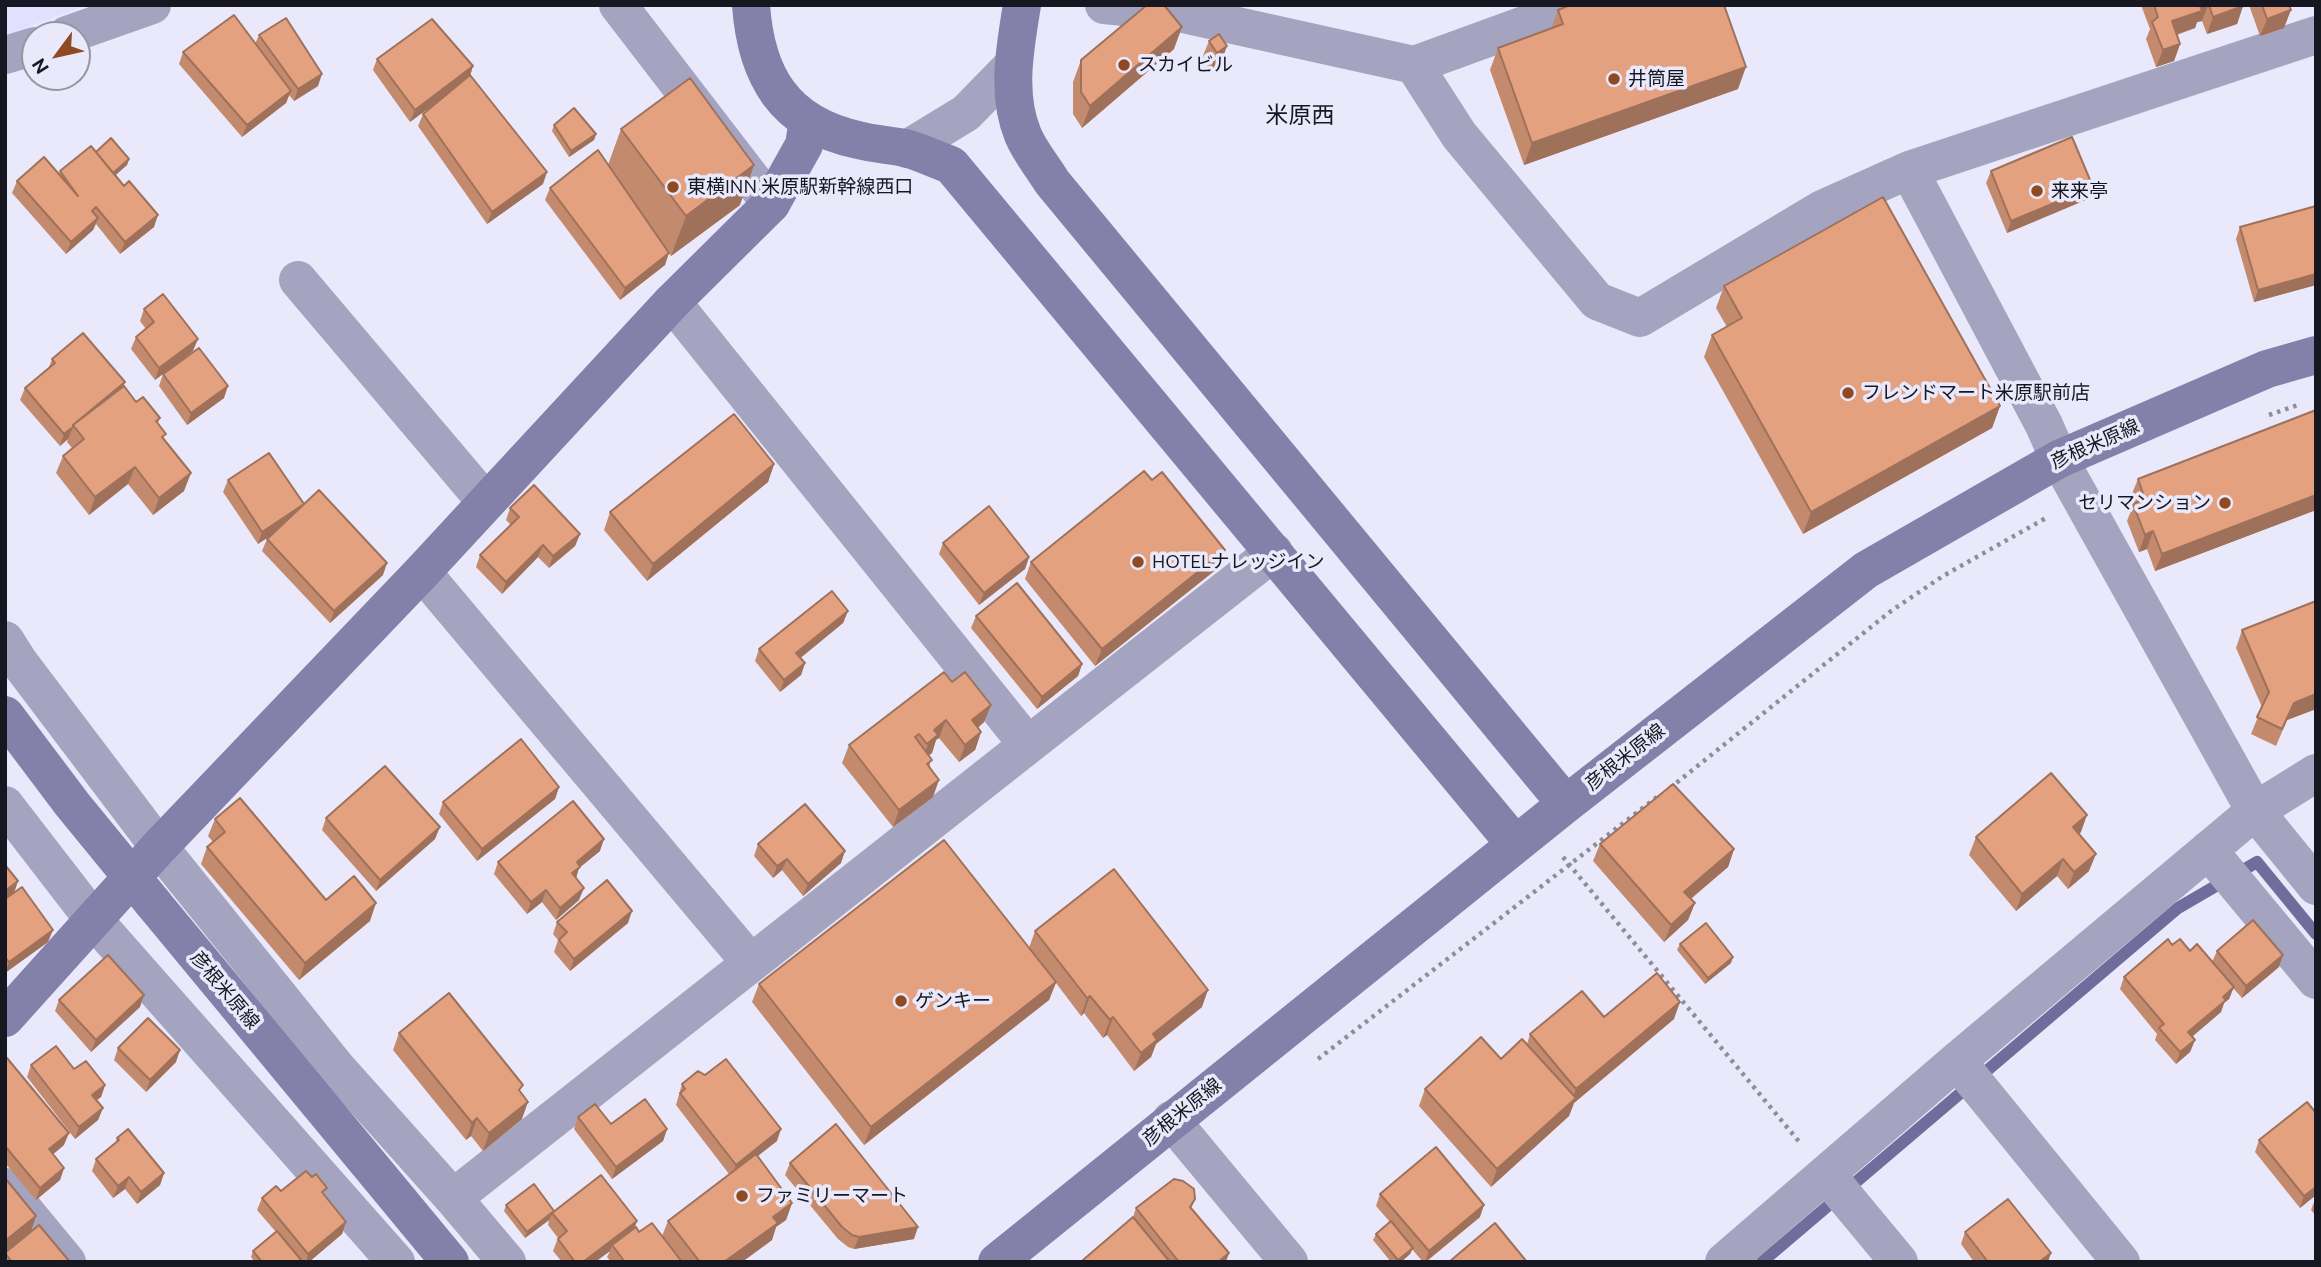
<!DOCTYPE html>
<html>
<head>
<meta charset="utf-8">
<style>
  body { margin:0 }
  #map { position:relative; width:2321px; height:1267px; overflow:hidden; background:#e9e9fb; font-family:Ubuntu,sans-serif }
  canvas { display:block }
  .frame { position:absolute; inset:0; border:7px solid #171721; pointer-events:none }
  .north { position:absolute; left:21px; top:21px; width:70px; height:70px; box-sizing:border-box; background:#e9e9fb; border:2px solid #9595a4; border-radius:50%; rotate:237deg; font-size:19px; font-weight:700; line-height:28px; text-align:center; color:#171721 }
  .north::after { content:''; display:block; margin:auto; width:24px; height:32px; background:#904a23; clip-path:polygon(50% 0,100% 100%,50% 72%,0 100%) }
</style>
</head>
<body>
<div id="map">
<canvas width="2321" height="1267"></canvas>
<div class="frame"></div>
<div class="north">N</div>
</div>
<script>
const g = document.querySelector('canvas').getContext('2d');
g.lineJoin = 'round';
function fill(path, color) {
  g.fillStyle = color;
  g.fill(path, 'evenodd');
}
function trace(path, color, width, dash) {
  g.strokeStyle = color;
  g.lineWidth = width;
  g.lineCap = dash ? 'butt' : 'round';
  g.setLineDash(dash || []);
  g.stroke(path);
}
function drawText(font, color, halo, rows, align = 'center') {
  g.font = font + ' Ubuntu,"Noto Sans JP",sans-serif';
  g.lineWidth = 7;
  g.setLineDash([]);
  g.textBaseline = 'middle';
  g.strokeStyle = halo;
  g.fillStyle = color;
  for (const [text, x, y, turn = 0] of rows) {
    g.save();
    g.translate(x, y);
    g.rotate((+turn || 0) * Math.PI / 180);
    g.textAlign = isNaN(turn) ? turn : align;
    if (halo) g.strokeText(text, 0, 0);
    g.fillText(text, 0, 0);
    g.restore();
  }
}
fill(new Path2D(`
  M5 5H87L5 35Z`), '#e1e0fe');
trace(new Path2D(`
  M1762 1262 2178 908 2257 862 2316 934`), '#706d9c', 12);
trace(new Path2D(`
  M2269 415 2301 404
  M1670 788 1891 611 1943 576 2046 518
  M1563 857 1801 1144
  M1318 1059 1657 797`), '#8d8d9c', 4.5, [3.5, 5]);
trace(new Path2D(`
  M618 5 771 204
  M1104 5 1174 12 1414 65 1459 135 1597 301 1640 318 1822 209 1909 170 2044 425 2059 459 2255 811 2316 886
  M67 35 152 5
  M5 55 35 46
  M1414 65 1579 5
  M907 149 966 113 1013 65
  M1909 170 2316 35
  M298 280 486 502
  M422 572 750 962
  M5 640 19 662 159 847 336 1067 453 1198
  M1028 745 1274 552
  M5 805 93 919 396 1262
  M2208 850 2316 980
  M1957 1061 2121 1262
  M1171 1120 1289 1262
  M1826 1174 1899 1262
  M5 1187 67 1262
  M507 1262 453 1198 1028 745 672 302
  M1724 1262 1957 1061 2255 811 2316 773`), '#a5a4c0', 38);
trace(new Path2D(`
  M751 5C756 76 784 124 858 140 873 144 890 145 905 148 921 152 936 160 951 165L1515 844
  M1022 5C1015 48 1006 94 1023 135 1030 152 1043 167 1052 182L1566 804
  M153 903 450 1262
  M5 1018 159 847 422 572 672 302 771 204 804 145 808 120
  M997 1262 1566 804 1866 570 2059 459 2267 369 2316 355`), '#8381aa', 38);
trace(new Path2D(`
  M5 715 72 804 153 903`), '#8381aa', 38);
fill(new Path2D(`
  M2141 5H2245L2243 6 2237 24 2207 34 2202 21 2197 22 2195 28 2177 35 2180 44 2174 61 2156 67 2146 39 2150 29Z
  M2249 5H2289L2284 28 2260 36Z
  M1558 10 1738 89 1524 165 1490 70 1498 48 1551 29Z
  M1219 34 1221 63 1210 71 1202 58 1209 41Z
  M259 35 318 86 294 101 289 95 286 103 242 137 179 64 183 52 255 44Z
  M1174 49 1082 128 1073 114V82L1081 60Z
  M377 59 473 66 470 76 543 184 487 224 418 126 423 114 430 107 410 122 373 70Z
  M554 125 596 134 594 140 569 157 552 131Z
  M621 129 740 205 671 256 664 246 665 265 620 300 545 200 550 188 608 165Z
  M96 152 129 159 127 165 115 175 154 227 120 254 96 224 93 230 66 254 12 193 17 181 59 174 60 171Z
  M1991 171 2088 199 2007 233 1986 183Z
  M2316 206V285L2254 302 2236 239 2240 227Z
  M1724 286 2000 406 1992 428 1803 534 1704 357 1712 335 1727 327 1716 308Z
  M144 309 193 351 155 380 131 349 136 337 146 329 140 321Z
  M52 359 125 382 123 387 136 402 160 418 158 423 184 491 153 515 128 484 89 515 56 473 63 456 72 448 67 442 68 439 60 446 20 400 25 388 49 367Z
  M163 374 224 398 187 425 159 386Z
  M2316 410V510L2155 571 2147 549 2139 552 2127 521 2134 503 2131 496 2138 479Z
  M774 464 768 482 647 581 604 530 610 512Z
  M228 480 304 504 383 575 330 623 262 551 267 539 270 536 258 544 223 492Z
  M1152 480 1225 550 1218 568 1095 666 1025 579 1031 562Z
  M510 508 580 534 575 546 549 568 538 557 502 594 476 567 480 555 511 525 506 520Z
  M943 543 1029 557 1025 569 979 605 939 554Z
  M2316 601V709L2287 720 2276 746 2251 734 2262 707 2236 648 2242 630Z
  M848 611 843 623 800 658 805 663 801 675 780 692 755 661 759 649Z
  M976 616 1082 664 1078 676 1037 709 971 628Z
  M952 682 991 705 984 722 978 728 981 732 975 750 959 762 939 738 936 740 932 753 929 755 933 797 893 827 842 763 849 745Z
  M559 787 555 799 477 861 439 814 443 802Z
  M326 818 435 839 376 891 322 830Z
  M215 819 326 900 370 921 299 980 201 864 207 847 213 842 208 836Z
  M2081 832 2079 834 2089 871 2068 889 2057 876 2016 911 1969 855 1976 837Z
  M758 844 841 863 803 896 782 870 773 878 754 856Z
  M1600 844 1734 849 1728 867 1691 899 1695 903 1688 920 1664 942 1593 861Z
  M600 851 579 868 576 878 579 900 556 920 542 902 527 914 494 874 498 862Z
  M5 865 18 881 14 892 48 942 5 973Z
  M557 922 628 923 570 971 554 952 558 940 553 934Z
  M1035 931 1202 1007 1156 1044 1151 1057 1134 1071 1107 1035 1103 1038 1084 1013 1081 1016 1056 983 1049 1000 864 1145 752 1002 759 984 1029 948Z
  M1680 944 1731 963 1705 984 1677 950Z
  M2172 945 2212 962 2217 951 2279 967 2242 998 2233 988 2229 999 2224 1003 2221 1012 2192 1037 2195 1040 2190 1052 2176 1064 2155 1040 2157 1034 2120 989 2124 977Z
  M59 1000 140 1007 91 1052 55 1011Z
  M1674 1019 1574 1103 1569 1116 1491 1187 1419 1106 1425 1089 1501 1059 1527 1044 1530 1034Z
  M399 1033 521 1092 522 1119 483 1151 471 1136 466 1140 393 1050Z
  M118 1048 176 1062 146 1092 114 1060Z
  M5 1060 64 1145 53 1154 64 1168 60 1180 36 1200 5 1163Z
  M31 1065 105 1085 101 1097 96 1100 103 1108 98 1120 75 1139 27 1077Z
  M682 1084 777 1141 757 1156 792 1203 786 1220 776 1227 772 1240 742 1262H611L607 1257 610 1251 595 1262H562L553 1251 558 1238 548 1225 549 1220 525 1238 504 1211 506 1205 554 1211 635 1228 639 1232 662 1236 668 1221 729 1174 676 1105Z
  M2316 1113V1195L2300 1208 2255 1152 2259 1140Z
  M578 1117 611 1124 667 1129 663 1141 612 1179 574 1129Z
  M117 1138 164 1173 160 1185 137 1204 125 1189 113 1198 92 1171 96 1159 115 1144Z
  M790 1163 914 1239 854 1249 848 1247 838 1239 785 1175Z
  M5 1178 36 1216 30 1233 70 1262H5Z
  M281 1191 324 1196 346 1222 342 1234 309 1262H255L251 1257 253 1251 276 1232 257 1210 262 1198Z
  M1380 1194 1480 1217 1426 1262H1423L1412 1249 1410 1254 1401 1262H1391L1373 1240 1376 1234 1390 1222 1376 1206Z
  M2316 1197V1216L2311 1210Z
  M1195 1199 1191 1209 1226 1262H1083V1260L1133 1217 1136 1208Z
  M1965 1232 2048 1262H1974L1961 1244Z`), '#c38a6e');
fill(new Path2D(`
  M2202 5H2208L2202 21 2197 22 2195 28 2165 38 2172 21Z
  M2243 6 2237 24 2207 34 2213 17Z
  M2291 10 2284 28 2260 36 2267 19Z
  M1182 27 1174 49 1082 128 1090 106Z
  M2180 44 2174 61 2156 67 2163 50Z
  M1227 46 1221 63 1210 71 1217 53Z
  M473 66 469 78 410 122 415 110Z
  M1746 67 1738 89 1524 165 1532 143Z
  M322 74 318 86 294 101 298 89Z
  M291 91 286 103 242 137 247 125Z
  M596 134 594 140 569 157 571 151Z
  M129 159 127 165 109 181 111 175Z
  M754 165 740 205 671 256 686 216Z
  M547 172 543 184 487 224 492 212Z
  M2093 187 2088 199 2007 233 2011 221Z
  M158 215 154 227 120 254 125 242Z
  M98 218 93 230 66 254 71 242Z
  M669 253 665 265 620 300 625 288Z
  M2316 274V285L2254 302 2258 290Z
  M198 339 193 351 155 380 159 368Z
  M125 382 121 394 74 425Z
  M228 386 224 398 187 425 191 413Z
  M2000 406 1992 428 1803 534 1811 512Z
  M73 427 68 439 60 446 64 434Z
  M774 464 768 482 647 581 653 564Z
  M135 467 128 484 89 515 95 497Z
  M191 473 184 491 153 515 159 498Z
  M2316 495V510L2155 571 2162 554Z
  M304 504 299 516 258 544 262 532Z
  M2153 531 2147 549 2139 552 2145 535Z
  M580 534 575 546 549 568 553 556Z
  M543 545 538 557 502 594 506 582Z
  M1225 550 1218 568 1095 666 1102 649Z
  M1029 557 1025 569 979 605 984 593Z
  M387 563 383 575 330 623 334 611Z
  M848 611 843 623 792 665 796 653Z
  M805 663 801 675 780 692 784 680Z
  M1082 664 1078 676 1037 709 1042 697Z
  M2316 694V709L2287 720 2276 746 2294 703Z
  M991 705 984 722 965 737 972 720Z
  M946 720 939 738 936 740 932 753 921 761 934 730Z
  M981 732 975 750 959 762 965 745Z
  M939 780 933 797 893 827 899 810Z
  M559 787 555 799 477 861 482 849Z
  M2087 815 2081 832 2067 844 2073 827Z
  M440 827 435 839 376 891 380 880Z
  M604 839 600 851 579 868 576 878 567 885 577 862Z
  M1734 849 1728 867 1678 909 1684 892Z
  M845 851 841 863 803 896 808 884Z
  M2096 854 2089 871 2068 889 2074 872Z
  M787 859 782 870 773 878 777 866Z
  M2063 859 2057 876 2016 911 2022 894Z
  M18 881 14 893 5 900V891Z
  M584 888 579 900 556 920 560 908Z
  M546 890 542 902 527 914 531 902Z
  M376 903 370 921 299 980 305 963Z
  M1695 903 1688 920 1664 942 1671 925Z
  M632 911 628 923 570 971 574 959Z
  M53 930 48 942 5 973 9 962Z
  M2283 955 2279 967 2242 998 2246 986Z
  M1733 957 1731 963 1705 984 1708 978Z
  M1056 982 1049 1000 864 1145 871 1127Z
  M2234 987 2229 999 2224 1003 2221 1012 2183 1044 2188 1032Z
  M1208 990 1202 1007 1156 1044 1151 1057 1134 1071 1141 1053 1153 1034Z
  M144 995 140 1007 91 1052 96 1040Z
  M1090 996 1084 1013 1081 1016 1087 998Z
  M1680 1002 1674 1019 1574 1103 1569 1116 1491 1187 1497 1169 1571 1103 1576 1089Z
  M1113 1017 1107 1035 1103 1038 1110 1020Z
  M2195 1040 2190 1052 2176 1064 2180 1052Z
  M180 1050 176 1062 146 1092 150 1080Z
  M105 1085 101 1097 88 1107 92 1095Z
  M528 1102 522 1119 483 1151 489 1133Z
  M103 1108 98 1120 75 1139 79 1127Z
  M477 1118 471 1136 466 1140 472 1123Z
  M667 1129 663 1141 612 1179 616 1167Z
  M781 1129 777 1141 731 1177 736 1165Z
  M69 1133 64 1145 45 1161 49 1149Z
  M64 1168 60 1180 36 1200 40 1188Z
  M164 1173 160 1185 137 1204 141 1192Z
  M129 1177 125 1189 113 1198 118 1186Z
  M2316 1187V1195L2300 1208 2304 1196Z
  M792 1203 786 1220 776 1227 772 1240 742 1262H724L773 1217Z
  M1484 1205 1480 1217 1425 1262 1429 1251Z
  M552 1214 549 1220 525 1238 527 1232Z
  M36 1216 30 1234 5 1254V1241Z
  M637 1221 633 1233 612 1245 610 1251 595 1262H583Z
  M346 1222 342 1234 309 1262H306L308 1254Z
  M918 1227 914 1239 854 1249 859 1237Z
  M1413 1248 1410 1254 1401 1262H1397Z
  M1229 1253 1226 1262H1218Z
  M2051 1253 2048 1262H2039Z`), '#9f715a');
const building = new Path2D(`
  M1147 5H1164L1182 27 1090 106 1081 92V60Z
  M1570 5H1724L1746 67 1532 143 1498 48 1563 24 1558 10Z
  M2154 5H2202L2200 6 2202 11 2172 21 2180 44 2163 50 2152 22 2158 17Z
  M2209 5H2243V6L2213 17Z
  M2262 5H2289L2291 10 2267 19Z
  M234 15 291 91 247 125 183 52Z
  M286 18 322 74 298 89 259 35Z
  M432 19 473 66 415 110 377 59Z
  M1219 34 1227 46 1217 53 1209 41Z
  M470 75 547 172 492 212 423 114Z
  M690 78 754 165 686 216 621 129Z
  M574 108 596 134 571 151 554 125Z
  M2072 137 2093 187 2011 221 1991 171Z
  M111 138 129 159 113 173 96 152Z
  M91 146 124 186 129 181 158 215 125 242 96 207 92 211 98 218 71 242 17 181 44 157 78 196 60 171Z
  M598 150 669 253 625 288 550 188Z
  M1883 197 2000 406 1811 512 1712 335 1742 318 1724 286Z
  M2316 206V274L2258 290 2240 227Z
  M163 294 198 339 159 368 136 337 154 322 144 309Z
  M83 333 125 382 73 425V427L64 434 25 388 55 363 52 359Z
  M199 348 228 386 191 413 163 374Z
  M124 386 136 402 143 397 160 418 156 421 166 434 162 437 191 473 159 498 135 467 95 497 63 456 84 439 73 425Z
  M2316 410V495L2162 554 2153 531 2145 535 2133 504 2145 499 2138 479Z
  M734 414 774 464 653 564 610 512Z
  M269 453 304 504 262 532 228 480Z
  M1144 471 1152 480 1162 472 1225 550 1102 649 1031 562Z
  M534 485 580 534 553 556 543 545 506 582 480 555 519 517 510 508Z
  M319 490 387 563 334 611 267 539Z
  M989 506 1029 557 984 593 943 543Z
  M1017 583 1082 664 1042 697 976 616Z
  M832 591 848 611 796 653 805 663 784 680 759 649Z
  M2316 601V694L2294 703 2282 729 2257 717 2269 692 2242 630Z
  M944 672 952 682 965 672 991 705 972 720 981 732 965 745 946 720 934 730 938 735 927 744 919 734 915 737 932 760 927 764 939 780 899 810 849 745Z
  M521 739 559 787 482 849 443 802Z
  M385 766 440 827 380 880 326 818Z
  M2051 773 2087 815 2073 827 2096 854 2074 872 2063 859 2022 894 1976 837Z
  M1673 784 1734 849 1684 892 1695 903 1671 925 1600 844Z
  M240 798 326 900 354 876 376 903 305 963 207 847 225 832 215 819Z
  M573 801 604 839 577 862 580 867 572 873 584 888 560 908 546 890 531 902 498 862Z
  M805 804 845 851 808 884 787 859 777 866 758 844Z
  M944 840 1056 982 871 1127 759 984Z
  M5 865 18 881 5 891Z
  M1114 869 1208 990 1153 1034 1157 1040 1141 1053 1113 1017 1110 1020 1090 996 1087 998 1035 931Z
  M607 880 632 911 574 959 559 940 567 932 557 922Z
  M22 887 53 930 9 962 5 957V899Z
  M2253 920 2283 955 2246 986 2217 951Z
  M1706 923 1733 957 1708 978 1680 944Z
  M2168 939 2172 945 2180 939 2190 951 2197 944 2234 987 2223 997 2226 1000 2188 1032 2195 1040 2180 1052 2159 1028 2164 1024 2124 977Z
  M108 955 144 995 96 1040 59 1000Z
  M1657 973 1680 1002 1576 1089 1530 1034 1582 991 1604 1017Z
  M449 993 523 1085 519 1090 528 1102 489 1133 477 1118 472 1123 399 1033Z
  M148 1018 180 1050 150 1080 118 1048Z
  M1481 1037 1501 1059 1522 1039 1576 1098 1497 1169 1425 1089Z
  M56 1046 74 1069 86 1061 105 1085 92 1095 103 1108 79 1127 31 1065Z
  M7 1058 69 1133 49 1149 64 1168 40 1188 5 1146V1060Z
  M726 1059 781 1129 736 1165 680 1093 685 1089 682 1084 698 1071 705 1075Z
  M645 1099 667 1129 616 1167 578 1117 595 1104 611 1124Z
  M2307 1102 2316 1113V1187L2304 1196 2259 1140Z
  M836 1124 918 1227 859 1237 852 1235 842 1227 790 1163Z
  M128 1129 164 1173 141 1192 129 1177 118 1186 96 1159 119 1140 117 1138Z
  M1436 1147 1484 1205 1429 1251 1380 1194Z
  M756 1154 792 1203 773 1217 778 1223 724 1262H700L668 1221Z
  M306 1171 312 1177 316 1174 327 1188 322 1192 346 1222 308 1254 262 1198 276 1186 281 1191Z
  M601 1175 637 1221 583 1262H575L558 1239 567 1231 552 1213Z
  M5 1178 36 1216 5 1241Z
  M1174 1179 1183 1181 1194 1189 1195 1199 1190 1207 1229 1253 1218 1262H1179L1136 1208Z
  M534 1184 554 1211 527 1232 506 1205Z
  M2008 1199 2051 1253 2039 1262H1988L1965 1232Z
  M1133 1217 1170 1262H1085L1083 1260Z
  M1391 1221 1413 1248 1398 1260 1376 1234Z
  M652 1223 682 1262H625L612 1245 636 1227 639 1232Z
  M1495 1223 1527 1262H1449Z
  M39 1225 70 1262H12L5 1253Z
  M277 1231 302 1261 301 1262H262L253 1251Z`);
fill(building, '#e3a180');
trace(building, '#9f715a', 2);
for (const [x, y, r, color] of [
  [1124,65,7,"#904a23"],
  [1614,79,7,"#904a23"],
  [673,187,7,"#904a23"],
  [2037,191,7,"#904a23"],
  [1848,393,7,"#904a23"],
  [2225,503,7,"#904a23"],
  [1138,562,7,"#904a23"],
  [901,1001,7,"#904a23"],
  [742,1196,7,"#904a23"]
]) {
  const dot = new Path2D();
  dot.arc(x, y, r, 0, 2 * Math.PI);
  g.fillStyle = color;
  g.fill(dot);
  trace(dot, '#e9e9fb', 2.5);
}
drawText('19px', '#171721', '#e9e9fb', [
  ["スカイビル",1138,65],
  ["井筒屋",1628,79],
  ["東横INN 米原駅新幹線西口",687,187],
  ["来来亭",2051,191],
  ["フレンドマート米原駅前店",1862,393],
  ["セリマンション",2211,503,"right"],
  ["HOTELナレッジイン",1152,562],
  ["ゲンキー",915,1001],
  ["ファミリーマート",756,1196]
], 'left');
drawText('19px', '#171721', '#e9e9fb', [
  ["彦根米原線",2095,444,-24],
  ["彦根米原線",1625,757,-38],
  ["彦根米原線",225,990,50],
  ["彦根米原線",1182,1112,-39]
]);
drawText('23px', '#171721', '#e9e9fb', [
  ["米原西",1300,115]
]);
</script>
</body>
</html>
